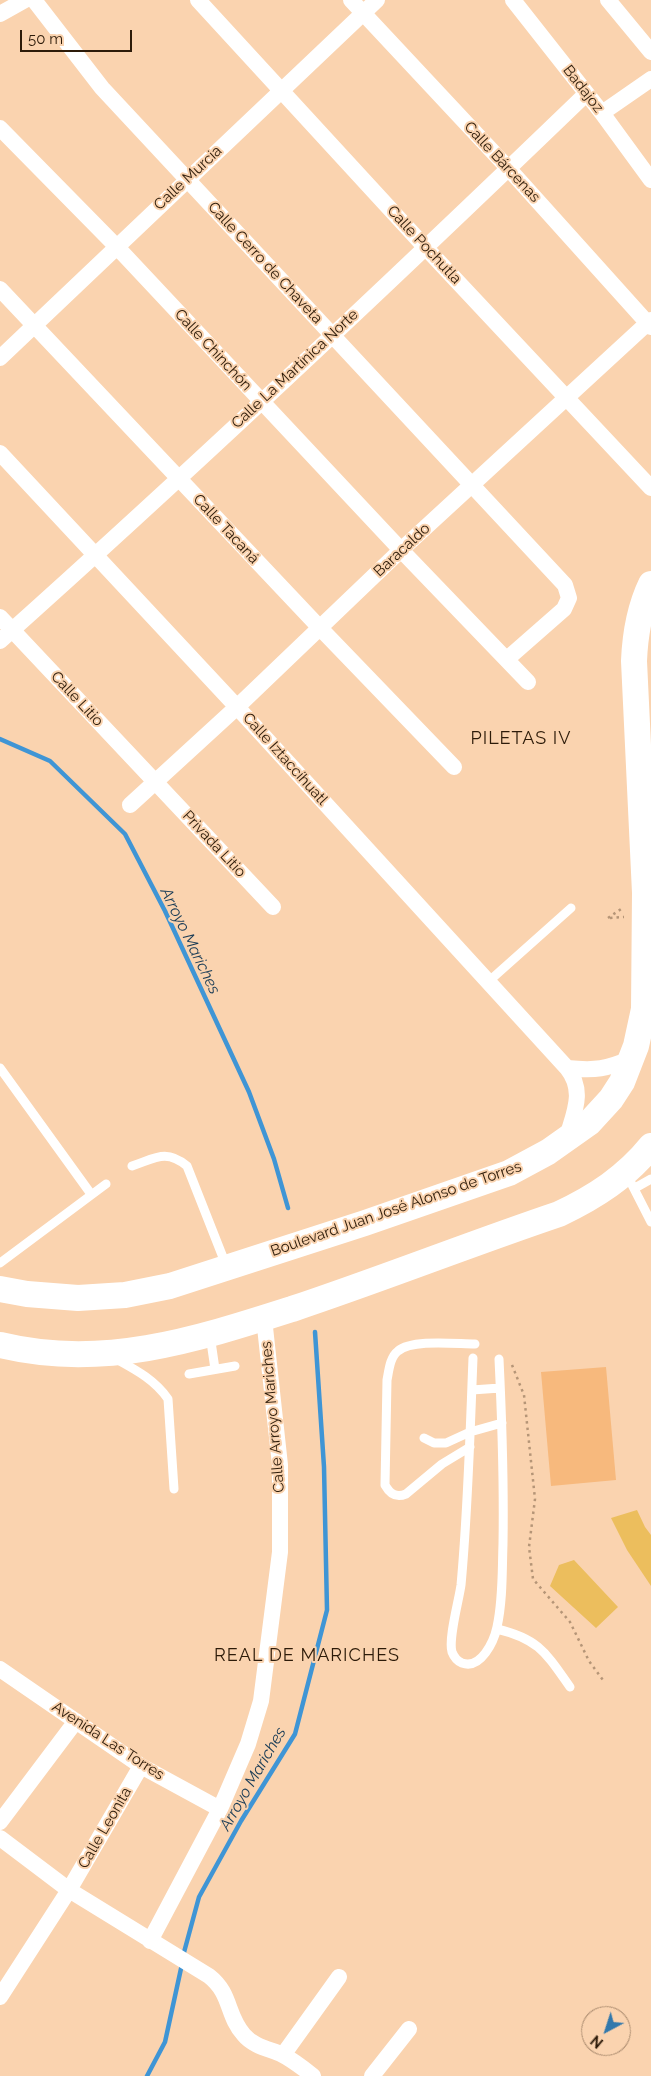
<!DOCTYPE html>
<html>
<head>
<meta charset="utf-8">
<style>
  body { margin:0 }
  #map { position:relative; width:651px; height:2076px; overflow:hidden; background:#fad3af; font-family:Raleway,sans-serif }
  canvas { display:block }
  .north { position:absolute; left:581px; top:2006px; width:50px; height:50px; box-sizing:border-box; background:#fad3af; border:1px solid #a8896d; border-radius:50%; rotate:220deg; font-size:14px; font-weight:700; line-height:20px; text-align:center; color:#2d1b09 }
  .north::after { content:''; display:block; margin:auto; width:18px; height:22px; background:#3178ac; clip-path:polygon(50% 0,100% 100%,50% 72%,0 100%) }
  .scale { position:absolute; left:20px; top:30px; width:112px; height:22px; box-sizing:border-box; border:2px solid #2d1b09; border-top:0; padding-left:6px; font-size:15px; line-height:18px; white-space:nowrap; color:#2d1b09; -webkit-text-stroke:4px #fad3af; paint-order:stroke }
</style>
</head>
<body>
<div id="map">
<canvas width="651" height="2076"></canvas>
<div class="north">N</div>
<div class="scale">50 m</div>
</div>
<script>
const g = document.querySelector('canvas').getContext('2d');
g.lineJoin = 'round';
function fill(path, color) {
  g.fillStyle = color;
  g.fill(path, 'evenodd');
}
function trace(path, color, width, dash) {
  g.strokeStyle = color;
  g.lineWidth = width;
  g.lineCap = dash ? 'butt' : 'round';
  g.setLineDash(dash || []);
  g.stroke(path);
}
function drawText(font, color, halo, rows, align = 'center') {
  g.font = font + ' Raleway,sans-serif';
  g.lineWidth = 4;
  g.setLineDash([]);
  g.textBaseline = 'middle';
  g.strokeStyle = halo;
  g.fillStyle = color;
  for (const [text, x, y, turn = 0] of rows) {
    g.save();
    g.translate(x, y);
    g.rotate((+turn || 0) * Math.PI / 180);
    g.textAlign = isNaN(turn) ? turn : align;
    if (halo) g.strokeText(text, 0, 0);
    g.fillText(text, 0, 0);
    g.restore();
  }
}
fill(new Path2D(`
  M606 1367 616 1480 551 1486 541 1372Z`), '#f7b97d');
trace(new Path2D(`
  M0 739 50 761 125 834 165 911 249 1092 274 1159 288 1208
  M183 1956 199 1897 241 1821 295 1734 327 1610 324 1467 315 1332
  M147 2076 165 2042 182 1964`), '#3f95d5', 4.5);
fill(new Path2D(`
  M637 1510 645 1527 651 1535V1586L627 1550 611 1518Z
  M574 1560 618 1607 596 1628 550 1586 559 1565Z`), '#ecbe5d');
trace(new Path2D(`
  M608 918 624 907
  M610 918 624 917
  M512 1365 524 1395 535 1499 529 1547 533 1579 570 1622 589 1661 603 1680`), '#b59577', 2.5, [2.5, 4]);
trace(new Path2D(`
  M488 982 571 908
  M0 1068 91 1194
  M132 1166C156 1158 166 1149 187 1166L226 1265
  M627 1175 651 1222
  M635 1188 651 1179
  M0 1263 106 1184
  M210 1335 215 1369
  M473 1358C470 1434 468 1510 461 1585 459 1600 448 1639 452 1652 454 1657 457 1661 462 1663 481 1670 494 1641 497 1627 503 1600 502 1571 503 1544 504 1482 502 1421 499 1359
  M116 1359C136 1370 155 1380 168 1399L174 1489
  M189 1374 235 1366
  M472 1390 500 1388
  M424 1438 434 1443H446L470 1432 502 1423
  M470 1447 442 1464 406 1494C396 1498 390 1494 385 1485L387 1380C389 1370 390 1357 398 1351 412 1339 456 1344 475 1344
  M497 1629C539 1639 546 1653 570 1687`), '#fff', 9);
trace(new Path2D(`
  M34 0 102 88 565 585 569 598 564 609 507 659
  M198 0 425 247 651 488
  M351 0 508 168 651 327
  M513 0 602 113 651 180
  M608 0 651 52
  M0 14 25 0
  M602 113 651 79
  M0 128 116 246 401 550 528 682
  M0 289 320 628 454 767
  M0 358 377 0
  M0 453 237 707 567 1068C586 1092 573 1114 566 1141
  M0 617 273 907
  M0 641C199 463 394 279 586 94
  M130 805 237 707 401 550 651 320
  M567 1068C596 1071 606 1069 633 1058
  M0 1669 141 1766 220 1809
  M0 1822 76 1721
  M0 1838 69 1890 209 1976C232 1994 226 2015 244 2035 253 2046 269 2049 281 2054 293 2060 303 2068 313 2076
  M150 1941 220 1809 248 1744 261 1701 280 1552V1465L264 1318
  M0 1997 69 1890 141 1766
  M283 2055 339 1977
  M372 2076 409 2029`), '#fff', 16);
trace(new Path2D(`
  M0 1289 27 1294 78 1298 125 1295 170 1286 365 1223 509 1173 548 1152 589 1123 611 1099 622 1082 636 1046 644 1009 645 893 634 661C635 636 640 607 651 584
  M0 1345C102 1370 195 1340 292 1309 382 1279 470 1244 559 1214 595 1197 626 1177 651 1146`), '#fff', 26);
drawText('15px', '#2d1b09', '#fad3af', [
  ["Badajoz",583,89,52],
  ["Calle Bárcenas",502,162,47],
  ["Calle Murcia",188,178,-43],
  ["Calle Pochutla",424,245,47],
  ["Calle Cerro de Chaveta",265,263,47],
  ["Calle Chinchón",213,350,47],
  ["Calle La Martinica Norte",295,369,-43],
  ["Calle Tacaná",226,529,47],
  ["Baracaldo",402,550,-43],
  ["Calle Litio",77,699,47],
  ["Calle Iztaccíhuatl",285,759,48],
  ["Privada Litio",214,844,47],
  ["Boulevard Juan José Alonso de Torres",396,1209,-19],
  ["Calle Arroyo Mariches",273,1417,-95],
  ["Avenida Las Torres",108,1741,33],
  ["Calle Leonita",105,1828,-60]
]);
drawText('italic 16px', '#173a55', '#fad3af', [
  ["Arroyo Mariches",190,941,64],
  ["Arroyo Mariches",253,1779,-60]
]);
g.letterSpacing = '1px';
drawText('18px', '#2d1b09', '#fad3af', [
  ["PILETAS IV",521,739],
  ["REAL DE MARICHES",307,1656]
]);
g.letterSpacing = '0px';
</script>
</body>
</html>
